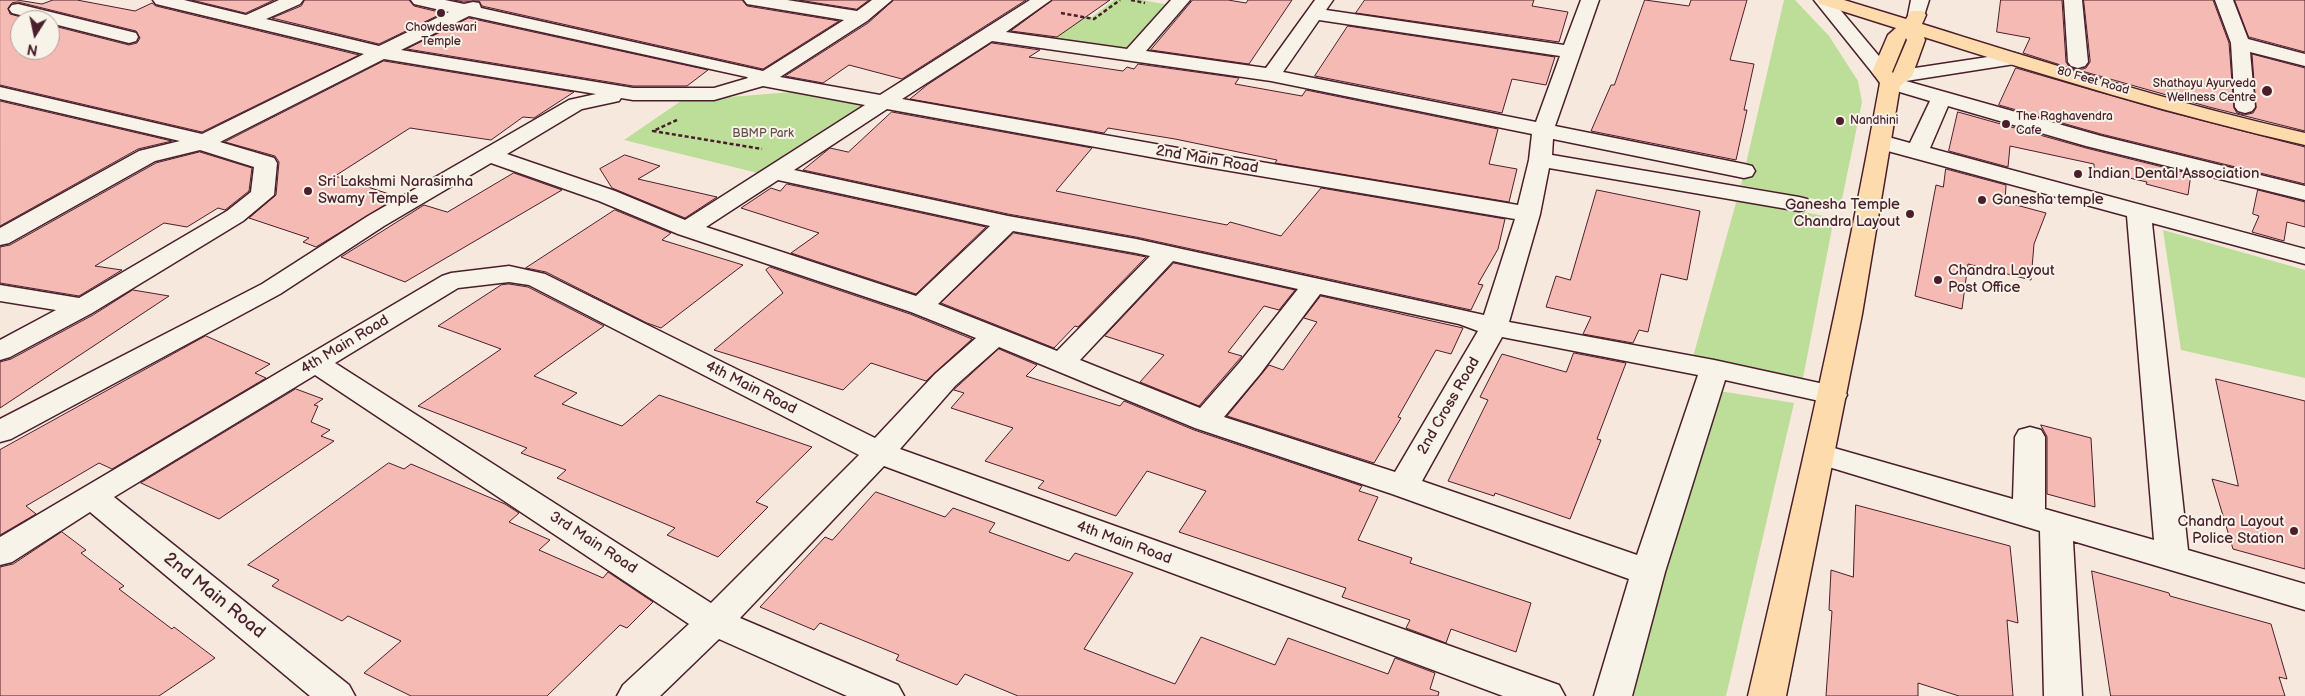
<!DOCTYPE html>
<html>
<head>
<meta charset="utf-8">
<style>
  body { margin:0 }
  #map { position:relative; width:2305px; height:696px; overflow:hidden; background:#f7e8de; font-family:"Balsamiq Sans",sans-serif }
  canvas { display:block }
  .north { position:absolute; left:10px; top:10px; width:50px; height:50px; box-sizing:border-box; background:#f7f3e8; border:1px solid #b29e9c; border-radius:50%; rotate:190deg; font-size:14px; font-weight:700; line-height:20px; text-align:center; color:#4a1f2b }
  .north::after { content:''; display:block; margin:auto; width:18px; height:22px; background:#4a1f2b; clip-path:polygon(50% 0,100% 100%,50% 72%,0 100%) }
</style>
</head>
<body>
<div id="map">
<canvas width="2305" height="696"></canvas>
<div class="north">N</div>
</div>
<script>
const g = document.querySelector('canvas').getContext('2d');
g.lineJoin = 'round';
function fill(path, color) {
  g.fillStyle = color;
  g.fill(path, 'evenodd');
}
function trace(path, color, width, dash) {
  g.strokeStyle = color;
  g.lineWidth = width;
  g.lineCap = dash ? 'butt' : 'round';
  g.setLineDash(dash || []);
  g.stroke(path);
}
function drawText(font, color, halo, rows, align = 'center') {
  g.font = font + ' "Balsamiq Sans",sans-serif';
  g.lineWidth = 4;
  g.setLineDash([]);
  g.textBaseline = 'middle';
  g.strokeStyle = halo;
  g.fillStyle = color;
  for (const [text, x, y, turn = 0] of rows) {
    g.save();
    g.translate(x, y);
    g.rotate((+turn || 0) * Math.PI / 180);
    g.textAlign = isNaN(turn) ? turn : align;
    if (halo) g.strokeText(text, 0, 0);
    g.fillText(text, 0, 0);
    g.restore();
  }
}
fill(new Path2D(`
  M1114 0H1142L1169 5 1127 49 1005 32 1037 8 1092 17Z
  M1784 0H1795L1829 36 1858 81 1862 102 1841 204 1741 185Z
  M791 92 882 102 770 176 624 140 681 101Z
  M1737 199 1834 218 1803 378 1693 357Z
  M2163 230 2305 270V378L2181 350Z
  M1713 390 1794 403 1726 696H1623Z`), '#bcde98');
const building = new Path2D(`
  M0 0H17L42 4 53 0H77L135 11 152 3 156 6 359 55 202 132 0 85ZM18 2 136 31 140 38 137 43 129 45 50 25V50H20V20H32L10 14 8 8 12 3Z
  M192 0H274L246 13Z
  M305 0H409L414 6 443 13 379 44 272 18 301 6Z
  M454 0H742L747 6 839 21 763 69 482 6 479 1 464 2Z
  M799 0H869L857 9Z
  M894 0H1026L902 79 849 65 823 83 785 76 868 23Z
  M1053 0H1110L1057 37 1011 31Z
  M1193 0H1228L1246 3 1248 0H1292L1249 64 1151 50Z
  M1365 0H1534L1532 6 1568 12 1559 42 1356 13Z
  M1645 0 1689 6 1691 0H1747L1730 60 1754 64 1744 110H1747L1736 160 1591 131 1611 85H1614Z
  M2001 0H2062L2066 62 2070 68 2023 53 2030 38 1997 32Z
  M2084 0H2213L2229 43 2234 108 2237 113 2244 115 2253 113 2256 108 2252 54 2305 68V131L2209 107 2071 68 2079 70 2086 68 2090 62Z
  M2235 0H2305V52L2249 37Z
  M469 18 708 70 687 86H633L407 49Z
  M1348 26 1555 57 1546 85 1512 79 1502 113 1315 76Z
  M992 43 1040 50 1029 57 1123 71 1127 67 1134 69 1138 64 1239 78 1235 84 1302 96 1306 90 1498 129 1489 164 1517 169 1509 202 1275 163 1277 160 1175 139 1108 128 1104 133 910 99 927 85Z
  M384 61 574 92 534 118 523 117 491 140 410 128 335 176 398 197 316 247 303 242 309 238 249 218 276 195 279 162 275 156 225 142Z
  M2016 68 2161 110 2305 147V184L2101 134 1999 105Z
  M0 101 172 141 138 149 0 226Z
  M892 112 1092 148 1056 191 1227 225 1230 222 1281 236 1321 188 1505 219 1498 249 1478 284 1483 285 1471 310 1136 237 1008 214 803 170 830 148 848 152Z
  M1958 112 2086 148 2191 174 2188 195 2146 184 2147 182 2094 170V164L2010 146 2008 167 1949 151Z
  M200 152 252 168 249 191 225 210 218 208 187 227 164 223 95 266 122 270 79 296 0 283V247L10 245 156 163Z
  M625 155 660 166 638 179 717 197 685 218 612 188 600 169Z
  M1946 169 2006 185 2005 202 2046 213 2034 244 2031 280 1968 264 1962 309 1915 296 1936 185 1943 187Z
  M514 173 562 190 405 282 341 257 424 205 447 212Z
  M787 184 986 227 916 294 791 253 819 233 741 208 771 188 780 191Z
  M1597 190 1700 211 1687 280 1661 274 1648 332 1639 330 1633 343 1583 334 1591 317 1546 307 1556 276 1570 280Z
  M2258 190 2305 202V227L2287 222 2284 241 2252 232 2259 216 2253 214Z
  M615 210 671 233 662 240 743 265 661 328 647 323 546 272 526 268Z
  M1014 233 1136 255 1146 257 1078 327 1075 326 1054 348 941 303Z
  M1174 263 1295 290 1279 310 1264 306 1228 352 1242 356 1199 406 1140 382 1164 355 1105 336Z
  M770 267 910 314 972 339 926 381 871 363 843 390 714 350 783 293 766 270Z
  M509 284 528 287 604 326 534 376 577 393 562 404 622 426 659 395 812 447 756 502 768 507 718 557 667 535 675 528 557 478 566 470 521 453 527 448 418 406 501 349 438 326 501 285Z
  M133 290 169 296 0 408V362L11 359 93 315Z
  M1321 296 1463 328 1451 354 1436 350 1398 417 1401 418 1374 463 1227 416 1269 365 1283 370 1317 322 1304 318Z
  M206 336 270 364 255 373 266 378 112 469 99 463 26 506 36 514 0 535V450Z
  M999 349 1037 365 1026 376 1120 406 1124 401 1194 430 1362 486 1359 491 1378 497 1358 540 1412 558 1410 563 1531 603 1516 652 1451 629 1446 643 1406 628 1410 620 1342 597 1346 588 1179 532 1206 491 1147 471 1116 516 1038 488 1044 481 985 461 1013 428 951 408 964 393 954 390Z
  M1574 353 1626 363 1597 439 1601 440 1570 519 1495 493 1494 496 1448 481 1488 400 1480 397 1502 354 1566 372Z
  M2216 379 2305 401V569L2233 549 2212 479 2238 486Z
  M296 389 323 399 314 405 318 406 311 422 330 430 321 436 334 441 219 519 141 483Z
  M2041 425 2091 438 2095 507 2047 494V437Z
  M389 463 404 469 411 464 505 504 519 513 509 522 550 540 539 550 603 578 608 572 653 602 627 628 620 625 547 696H411L364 673 401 641 348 616 342 621 272 586 279 580 248 565Z
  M876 492 945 517 953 508 995 523 989 532 1069 561 1075 553 1133 573 1084 649 1175 684 1201 637 1275 665 1288 638 1388 674 1395 658 1435 673 1430 689 1439 692 1438 696H1018L965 674 957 685 896 660 899 655 820 623 814 630 760 607 825 537 832 540Z
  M1856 505 2010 546 2018 623 2007 620 2013 696H1959L1918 683V696H1826L1832 611 1829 610 1831 570 1853 577Z
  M62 532 86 550 81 553 124 586 119 589 172 629 174 627 215 658 159 696H0V567L13 564Z
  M2092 571 2169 593 2170 596 2271 624 2287 679 2279 677 2285 696H2111Z`);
fill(building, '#f6bab4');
trace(building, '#4a1f2b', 1);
const minor = new Path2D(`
  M153 0H184L246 15 279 0H303L300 4 266 19 379 46 449 12 414 4 411 0H445L464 4 473 2 479 3 481 8 763 71 844 20 753 5 747 4 744 0H787L857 11 872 0H892L867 21 780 77 880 95 1030 0H1051L1006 32 1127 49 1171 0H1190L1146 51 1266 68 1315 0H1333L1326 10 1564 45 1581 0H1599L1555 126 1744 164 1752 166 1755 171 1752 176 1744 178 1553 139 1552 155 1799 197 1807 199 1811 204 1807 209 1799 211 1549 168 1540 214 1509 322 1714 360 1833 386 1843 388 1847 395 1843 402 1833 404 1725 380 1665 572 1632 696H1594L1629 579 1392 494 1195 428 999 347 955 386 900 449 1559 685 1565 696H1503L884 466 740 618 898 685 904 696H847L719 639 660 696H617L623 685 689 624 315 375 114 497 349 685 355 696H310L90 512 12 562 0 565V537L442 276 451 273 509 266 545 274 875 438 935 374 976 338 911 312 678 234 599 201 491 163 384 226 280 294 11 439 0 442V419L262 284 368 216 569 100 596 94 384 59 220 142 274 158 277 163 274 195 243 221 92 313 10 357 0 360V340L56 310 0 301V285L79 298 227 211 251 192 254 167 200 150 155 161 9 243 0 245V228L139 151 180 141 0 99V87L202 134 364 54 156 4ZM469 16 747 77 748 78 714 88H633L401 50ZM1319 20 1560 56 1536 122 1283 72ZM992 41 1271 81 1532 134 1529 160 1518 205 1189 150 902 99ZM763 86 865 105 685 220 615 191 507 154 582 109 619 101 621 98 633 100H714ZM887 109 1189 164 1515 219 1484 315 1136 239 1008 216 794 170ZM778 180 990 226 916 296 706 227ZM1013 231 1136 253 1150 256 1057 351 938 304ZM1173 261 1298 289 1240 362 1200 408 1080 360ZM509 282 529 285 859 455 711 603 335 363 458 288ZM1320 294 1459 324 1478 331 1395 472 1224 417 1260 374ZM1502 337 1698 375 1637 555 1422 481Z
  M1814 0H1832L1889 68 1892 72 1889 76 1882 78 1875 76Z
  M1911 0H1929L1923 19H1911L1908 15Z
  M2064 0H2082L2088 62 2085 66 2078 68 2071 66 2068 62Z
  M2215 0H2233L2248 39 2305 54V66L2250 52 2255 107 2252 111 2245 113 2238 111 2235 107 2231 43Z
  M18 4 136 33 138 37 136 41 129 43 50 23V20H40L12 13 9 9 12 5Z
  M2014 53 2021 55 2024 59 2021 63 1906 81 2101 136 2305 186V200L2086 146 1948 106 1930 148 2305 249V264L2152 223 2188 550 2305 584V610L2073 541 2082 696H2044L2040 531 1809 461 1805 454 1809 447 1820 444 2013 499 2015 437 2019 430 2030 427 2041 430 2045 437V509L2154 540 2127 216 1873 147 1870 142 1873 137 1881 135 1910 143 1930 101 1883 87 1880 83 1883 79 1893 78 1892 76 1895 72 1902 70Z`);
const major = new Path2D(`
  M1817 0H1844L1906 19 1911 11H1923L1926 15 1922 24C2048 63 2176 104 2305 133V145C2177 116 2050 77 1924 37L1925 40 1912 76 1900 86 1862 314 1786 696H1748C1796 492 1843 289 1880 83L1872 72 1888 35 1896 28 1820 4ZM1906 38 1907 40 1893 73 1892 72Z`);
trace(minor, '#4a1f2b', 3);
trace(major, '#4a1f2b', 3);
trace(new Path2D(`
  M1131 0 1145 3
  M1061 13 1094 19 1120 0
  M677 120 653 131 762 149`), '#4a1f2b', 2.5, [4, 2.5]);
fill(minor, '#f7f3e8');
fill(major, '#fedbac');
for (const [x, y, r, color] of [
  [441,13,5,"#4a1f2b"],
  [2267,91,6,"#4a1f2b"],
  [1840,121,5,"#4a1f2b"],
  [2006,124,5,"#4a1f2b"],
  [2078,174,5,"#4a1f2b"],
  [308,191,5,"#4a1f2b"],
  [1982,200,5,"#4a1f2b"],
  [1910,214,5,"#4a1f2b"],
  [1938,280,5,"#4a1f2b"],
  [2294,531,5,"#4a1f2b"]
]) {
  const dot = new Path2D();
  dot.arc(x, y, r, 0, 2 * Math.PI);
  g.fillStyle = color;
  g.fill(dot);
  trace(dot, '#f7f3e8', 2);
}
drawText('12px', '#4a1f2b', '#f7f3e8', [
  ["Chowdeswari",441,28,"center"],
  ["Temple",441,42,"center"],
  ["Shathayu Ayurveda",2256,84,"right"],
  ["Wellness Centre",2256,98,"right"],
  ["The Raghavendra",2016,117],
  ["Cafe",2016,131],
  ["Nandhini",1850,121]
], 'left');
drawText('12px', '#4a1f2b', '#f7f3e8', [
  ["80 Feet Road",2093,81,16]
]);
drawText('12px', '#664f46', '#f7f3e8', [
  ["BBMP Park",763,134]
]);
drawText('15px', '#4a1f2b', '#f7f3e8', [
  ["2nd Main Road",1207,160,10],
  ["4th Main Road",345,345,-31],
  ["4th Main Road",751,388,27],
  ["2nd Cross Road",1449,406,-60],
  ["3rd Main Road",593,543,33],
  ["4th Main Road",1124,543,20]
]);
drawText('15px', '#4a1f2b', '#f7f3e8', [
  ["Indian Dental Association",2088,174],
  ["Sri Lakshmi Narasimha",318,182],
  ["Swamy Temple",318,199],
  ["Ganesha temple",1992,200],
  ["Ganesha Temple",1900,205,"right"],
  ["Chandra Layout",1900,222,"right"],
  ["Chandra Layout",1948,271],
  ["Post Office",1948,288],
  ["Chandra Layout",2284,522,"right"],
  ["Police Station",2284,539,"right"]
], 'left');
drawText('18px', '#4a1f2b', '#f7f3e8', [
  ["2nd Main Road",214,596,39]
]);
</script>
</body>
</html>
